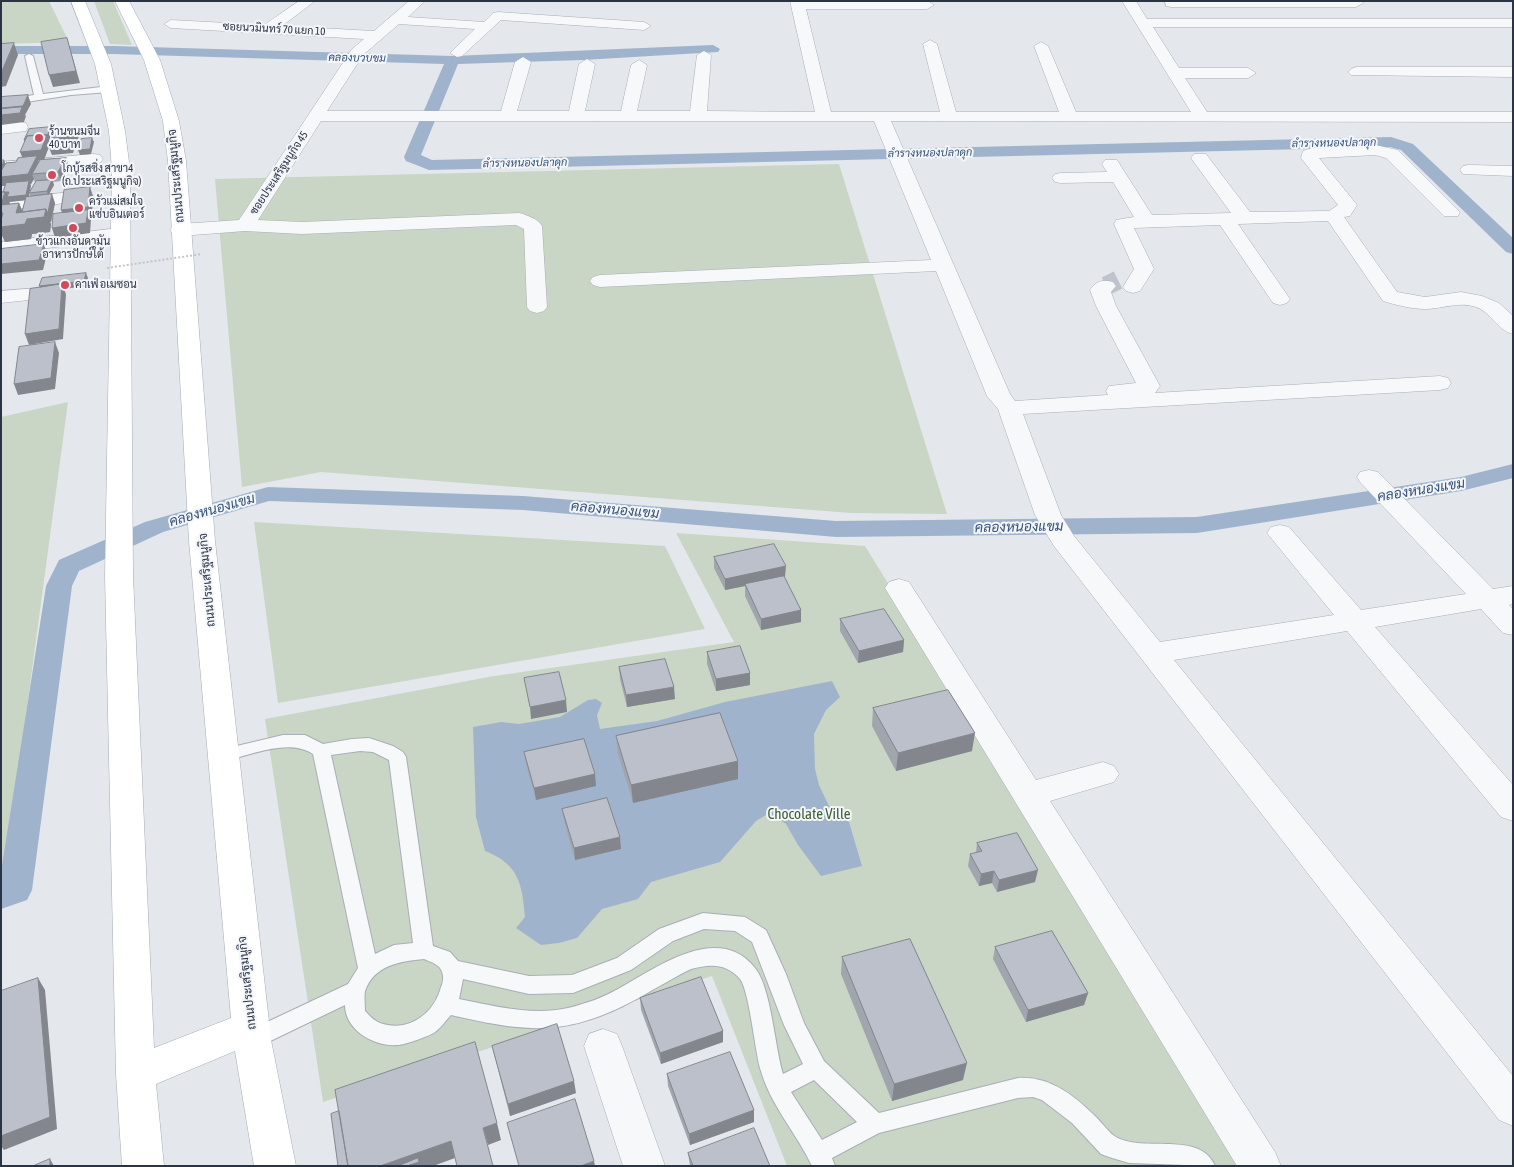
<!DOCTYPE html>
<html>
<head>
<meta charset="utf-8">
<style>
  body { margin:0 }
  #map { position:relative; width:1514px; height:1167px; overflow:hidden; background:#e4e7ec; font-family:"Asap Condensed",sans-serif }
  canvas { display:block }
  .frame { position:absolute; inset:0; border:2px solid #2b3445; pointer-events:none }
</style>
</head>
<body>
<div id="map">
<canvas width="1514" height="1167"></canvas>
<div class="frame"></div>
</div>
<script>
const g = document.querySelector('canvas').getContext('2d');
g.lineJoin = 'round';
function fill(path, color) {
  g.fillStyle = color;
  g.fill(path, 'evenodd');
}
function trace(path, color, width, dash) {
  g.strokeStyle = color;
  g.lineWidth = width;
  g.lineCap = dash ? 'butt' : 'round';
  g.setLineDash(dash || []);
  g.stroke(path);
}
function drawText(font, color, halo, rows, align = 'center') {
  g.font = font + ' "Asap Condensed",Sarabun,sans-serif';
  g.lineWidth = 4;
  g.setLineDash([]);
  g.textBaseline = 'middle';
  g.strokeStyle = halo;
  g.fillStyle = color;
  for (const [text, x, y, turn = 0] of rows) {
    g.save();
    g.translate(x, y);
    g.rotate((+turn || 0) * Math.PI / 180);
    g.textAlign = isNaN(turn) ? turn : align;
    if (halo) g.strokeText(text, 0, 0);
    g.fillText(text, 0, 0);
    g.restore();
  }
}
fill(new Path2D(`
  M1 1H49L69 42 1 44Z
  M94 1H113L132 45 110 44Z
  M839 164 947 514 851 513 321 472 242 487 215 179Z
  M68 402 4 878 1 879V417Z
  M254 522 665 546 705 629 278 703Z
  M676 533 865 546 1248 1166H787L712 976 323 1102 265 719 494 676 734 642Z`), '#c9d6c5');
fill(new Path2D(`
  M832 681 840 697 826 710 814 734 815 769 819 785 829 806 849 822 862 866 821 876 798 845 786 824 774 816 766 815 756 821 720 862 651 882 638 899 602 909 577 938 559 943 541 945 516 928 525 917C522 884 519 864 485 851L476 817 473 727 501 722 519 724 560 717 588 700 596 699 602 703 597 715 600 729 657 721 725 702Z`), '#9fb4cc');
fill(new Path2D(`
  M713 45 720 49 718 52 583 60 458 64 421 155 432 160 1391 137 1413 144 1513 238V254L1506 252 1401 150 1390 147 429 170 406 161 404 157 444 64 114 54H1V46H114L453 56Z
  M1513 464V478L1461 491 1197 533 836 537 523 510 269 501 163 532 79 571 72 586 32 890 27 900 1 909V872L46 586 59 560 145 522 268 487 523 496 836 521 1197 517 1461 477Z`), '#9fb4cc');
trace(new Path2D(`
  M1106 286 1118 280`), '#bfc3cb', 19, [19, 9]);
const service = new Path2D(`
  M29 54 33 56 43 94 109 86 113 89 109 92 71 95 1 106V100L34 95 25 56Z
  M283 735H305L323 744 352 739 369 738 393 746 403 752 406 757 433 946 450 952 458 961 529 976 572 975 617 958 659 929 703 913 745 917 766 930 786 974 804 1023 824 1061 879 1113 1018 1078C1050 1076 1075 1096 1097 1118 1103 1124 1109 1133 1116 1137 1143 1153 1200 1130 1215 1166L1129 1163 1109 1157 1101 1154 1072 1123 1042 1100 1033 1097 1018 1098 879 1133 832 1158 835 1166H812C796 1132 770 1105 760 1068 755 1050 749 990 740 979 726 963 710 964 691 969 668 980 646 995 623 1006 558 1038 518 1030 451 1015 446 1020 441 1028 435 1032 430 1036 404 1045 398 1045 374 1047 345 1030 345 1005L260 1046 253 1048 246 1046 243 1039 246 1032 348 984 358 968 313 754C288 738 252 755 224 761L218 759 215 755 218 751 224 749ZM360 751 373 752 389 760 413 943 394 945 375 954 331 755ZM704 929 735 931 752 942 784 1025 803 1064 783 1074C775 1048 771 987 755 968 718 921 655 969 618 989 602 998 585 1004 568 1008 532 1016 494 1006 459 999L463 979 529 994 573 993 631 970 673 941ZM424 959C430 962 440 964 442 972 444 977 443 983 441 987 434 1014 408 1033 380 1023 374 1021 369 1015 365 1011 365 1005 364 996 365 991 374 965 401 961 424 959ZM814 1080 857 1122 822 1140 791 1092Z`);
const minor = new Path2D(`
  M299 1H315L282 26 374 31 409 1H425L408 17 484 22 493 13 498 12 644 22 651 26 644 30 501 20 462 56 457 57 450 53 475 29 399 24 363 55 327 111H501L515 62 523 57 531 62 517 111H569L579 64 587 59 595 64 585 111H621L631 65 639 60 647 65 637 111H690L697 55 704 51 711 55 707 111 815 112 790 1H928L934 5 927 9H806L831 112H940L923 44 930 40 937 44 956 112H1059L1034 46 1041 42 1048 46 1076 112H1191L1122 1H1136L1147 19H1513V27H1153L1179 68H1248L1256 73 1248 78H1185L1207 112H1513V122L891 121 1010 394 1015 401 1108 395 1106 391 1109 386 1136 383 1096 306 1090 290C1096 281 1103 279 1113 282L1116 286 1111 292 1116 306 1160 386 1155 393 1440 376 1448 378 1451 383 1448 388 1440 390 1023 414 1061 515 1074 536 1160 642 1334 615 1267 533 1271 527 1280 525 1289 527 1361 610 1466 594 1360 482 1357 477 1360 472 1369 470 1378 472 1493 589 1513 586V604L1509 605 1513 609V635L1503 633 1481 609 1375 627 1513 785V821L1501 817 1347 631 1174 660 1513 1076V1126L1499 1120 1054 546 1035 515 998 409 987 396 936 271 600 287 593 285 590 281 593 277 600 275 931 260 874 121H321L258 220 302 222 519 213C527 215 538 219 542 226L547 307 544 311 537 313 530 311 527 307 524 229 516 225 302 234 245 231 180 236 173 234 170 230 173 226 180 224 239 220 352 49 364 39 171 28 164 24 171 20 264 25Z
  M1165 1H1362L1363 3 1356 7H1171L1166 6Z
  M1356 67H1513V77L1351 75 1348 72 1351 69Z
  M20 122 26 123 28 127 26 131 1 134V124Z
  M1375 145 1398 150 1460 212 1458 216H1444L1386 158 1375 155 1319 158 1357 205 1350 216 1344 217 1397 292 1425 297 1461 292 1482 296 1499 303 1513 316V334C1497 330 1491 312 1476 307 1458 301 1443 309 1425 309 1412 309 1396 305 1383 301L1328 221 1238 224 1290 299 1287 303 1280 305 1273 303 1220 225 1134 228 1154 269 1140 291 1133 293 1126 291 1123 287 1134 269 1114 224 1116 220 1134 217 1113 182 1061 183 1055 182 1052 178 1055 174 1061 173 1107 172 1102 164 1105 160H1117L1152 215 1231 213 1191 158 1194 154H1206L1250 212 1329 211 1338 205 1301 158 1303 151 1312 148Z
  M94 154 100 155 103 159 100 163 1 172V162Z
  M1469 165 1513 166V176L1463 174 1460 170 1463 166Z
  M83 191 89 192 92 196 89 200 1 211V199Z
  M119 228 126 230 129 234 126 238 1 254V242Z
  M50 287 57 289 60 293 57 297 1 303V291Z
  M899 579 909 582 1036 780 1103 762 1114 766 1119 774 1114 782 1050 801 1275 1152 1281 1166H1237L885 588 889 582Z
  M603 1029 617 1034 622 1046 665 1166H623L584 1046 589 1034Z`);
const primary = new Path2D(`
  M71 1H85L111 64 125 131 130 170 133 576 154 1048 231 1018 189 541 168 161 163 121 144 60 115 1H129L160 60 179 121 186 161 215 541 271 1040 296 1166H254L235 1051 156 1084 164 1166H122L116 1074 105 576 112 170 109 131 95 64Z`);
trace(service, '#a9aeb7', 2);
trace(minor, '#a9aeb7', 1);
trace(primary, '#a3abb8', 1);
fill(service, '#f7f8fa');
fill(minor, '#f7f8fa');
fill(primary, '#fff');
trace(new Path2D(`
  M107 268 202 254`), '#c2c5cb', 2, [2, 2]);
fill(new Path2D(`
  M51 127 52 132 49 140 50 144 44 159 66 158 69 167 61 181 53 182 54 185 49 194 55 203 51 222H50L51 224 50 232 32 234 31 239 5 242 1 233V192H3L5 186H1V160L6 164 16 162 22 158ZM34 179 35 183 29 193 31 196H29L31 185 30 184H31ZM7 197 9 202 25 200 22 211 19 203 10 204Z
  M714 557 785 577V578L801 610V622L761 630 745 596V586L725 590 714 568Z
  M840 619 904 640 903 652 858 663 840 631Z
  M707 652 750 673V685L716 691 707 664Z
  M619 667 675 699 627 707 620 679Z
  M873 708 972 751 896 771 872 726Z
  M616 736 738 779 633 803 618 754Z
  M524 752 596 786 536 800 526 764Z
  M562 809 621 849 575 860 564 821Z
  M977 843 1035 882 997 892 992 883 979 886 968 866 970 854 976 853Z
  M995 947 1088 993 1084 1005 1026 1022 993 959Z
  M842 957 963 1080 892 1101 841 974Z
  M640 998 723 1031V1042L661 1064 641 1010Z
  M492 1046 576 1093 510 1116Z
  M667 1074 754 1110V1122L690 1145 668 1086Z
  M688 1153 770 1166H690Z`), '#a1a5ae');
fill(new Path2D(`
  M67 38 80 83 53 87 49 75Z
  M14 43 18 55 6 86 1 87V73Z
  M28 95 31 104 25 115 26 116 24 122 1 125V108Z
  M51 127 52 132 49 140 50 144 44 160H38L40 166 32 174 34 179 31 184H30L31 185 28 200 9 202 7 197 11 206 1 205 3 193 28 184 1 186V168L4 160 8 170 24 161 20 152 26 144 24 140Z
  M79 129 80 134 77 141H76V143L73 153 52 155 50 150 54 143 52 138Z
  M92 138 94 142 91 154 80 155 78 150Z
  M66 158 69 167 61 181 58 172Z
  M52 180 54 185 48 196 47 191Z
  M90 187 93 196 92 216 90 217 91 219 90 233 55 238 52 228 65 220 61 210Z
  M52 194 55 203 51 222H50L51 224 50 232 32 234 31 239 5 242 1 233V213H16L19 203 24 215Z
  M44 244 47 254 43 270 1 274V264Z
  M86 273 88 278 86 286 64 289 66 294 63 339 29 345 25 334 41 291 39 286Z
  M55 342 59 353 55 389 18 395 14 384Z
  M786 566 785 577 746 586 745 584V586L725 590V579Z
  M801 610V622L761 630V619Z
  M904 640 903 652 858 663 859 651Z
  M750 673V685L716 691V679Z
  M674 687 675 699 627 707 626 695Z
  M566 700 567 712 531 719 530 707Z
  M975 733 972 751 896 771 898 753Z
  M738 761V779L633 803 631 785Z
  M595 774 596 786 536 800 534 788Z
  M620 837 621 849 575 860 574 848Z
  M1038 870 1035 882 997 892 999 880Z
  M994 871 992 883 979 886 981 874Z
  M38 978 45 990 57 1129 4 1150 1 1146V1136Z
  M1088 993 1084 1005 1026 1022 1028 1010Z
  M723 1031V1042L661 1064 660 1053Z
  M967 1063 963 1080 892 1101 894 1084Z
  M574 1081 576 1093 510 1116 508 1104Z
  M754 1110V1122L690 1145 689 1134Z
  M497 1123 501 1140 488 1145 483 1128Z
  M451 1141 455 1158 433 1166H380Z
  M50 1159 54 1166H50Z
  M594 1161 595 1166H581Z`), '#83868d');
const building = new Path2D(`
  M67 38 76 71 49 75 41 42Z
  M14 43 1 73V44Z
  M28 95 23 106 1 108V97Z
  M22 107 20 113 1 115V109Z
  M51 127 47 136V135L27 136 25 140H24L29 129Z
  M79 129 76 136 52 138 55 131Z
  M47 135 41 150 20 152 27 136Z
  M92 138 90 149 78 150 81 139Z
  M75 139 71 148 50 150 54 141Z
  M37 156 28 174 1 177V171L6 163 16 162 18 158Z
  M66 158 58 172 32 174 40 160Z
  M1 160H4L1 168Z
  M52 180 47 191 29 193 36 181Z
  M29 181 26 195 7 197 9 192H3L6 183Z
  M90 187 88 207 61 210 64 190Z
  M1 192H5L1 205 19 203 16 213 46 209 44 217 27 219 25 224 1 227V220L3 213H1Z
  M52 194 48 212H47L46 209 22 212 26 197Z
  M88 210 86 223 52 228 53 214Z
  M44 244 39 260 1 264V249Z
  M86 273 84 281 39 286 42 278Z
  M62 284 59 329 25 334 30 289Z
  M55 342 51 378 14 384 19 347Z
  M774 544 786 566 725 579 714 557Z
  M784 576 801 610 761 619 745 584Z
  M884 609 904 640 859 651 840 619Z
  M740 646 750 673 716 679 707 652Z
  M665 659 674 687 626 695 619 667Z
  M559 672 566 700 530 707 524 678Z
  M948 690 975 733 898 753 873 708Z
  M720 713 738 761 631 785 616 736Z
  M584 739 595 774 534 788 524 752Z
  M607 798 620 837 574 848 562 809Z
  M1017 833 1038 870 999 880 994 871 981 874 970 854 982 851 977 843Z
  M1052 931 1088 993 1028 1010 995 947Z
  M910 939 967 1063 894 1084 842 957Z
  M701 977 723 1031 660 1053 640 998Z
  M38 978 50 1117 1 1136V991Z
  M557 1024 574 1081 508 1104 492 1046Z
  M475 1042 497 1123 483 1128 493 1166H457L451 1141 380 1166H348L335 1090Z
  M730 1052 754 1110 689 1134 667 1074Z
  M575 1099 594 1161 581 1166H519L507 1123Z
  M339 1111 348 1166H338L331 1114Z
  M754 1128 770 1166H693L688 1153Z
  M418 1158 419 1162 407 1166H398Z
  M50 1159V1166H33Z`);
fill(building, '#bbc0ca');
trace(building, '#83868d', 1);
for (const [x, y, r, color] of [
  [39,138,5,"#d1495b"],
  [52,175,5,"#d1495b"],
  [79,208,5,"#d1495b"],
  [73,228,5,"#d1495b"],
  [65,285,5,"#d1495b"]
]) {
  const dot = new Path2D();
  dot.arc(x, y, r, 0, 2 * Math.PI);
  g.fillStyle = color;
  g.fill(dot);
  trace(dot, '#f4f6f9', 2);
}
drawText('11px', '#2b3445', '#f4f6f9', [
  ["ซอยนวมินทร์ 70 แยก 10",274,29,3],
  ["ซอยประเสริฐมนูกิจ 45",279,173,-57]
]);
drawText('italic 11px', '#34527a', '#f4f6f9', [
  ["คลองบวบขม",357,58,1],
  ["ลำรางหนองปลาดุก",1334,143,-1],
  ["ลำรางหนองปลาดุก",930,153,-1],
  ["ลำรางหนองปลาดุก",525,163,-1]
]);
drawText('11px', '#2b3445', '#f4f6f9', [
  ["ร้านขนมจีน",49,132],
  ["40 บาท",49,145],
  ["โกบู้รสซิ่ง สาขา4",62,169],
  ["(ถ.ประเสริฐมนูกิจ)",62,182],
  ["ครัวแม่สมใจ",89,202],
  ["แซ่บอินเตอร์",89,215],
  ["ข้าวแกงอันดามัน",73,242,"center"],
  ["อาหารปักษ์ใต้",73,255,"center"],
  ["คาเฟ่ อเมซอน",75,285]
], 'left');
drawText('12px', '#2b3445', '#f4f6f9', [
  ["ถนนประเสริฐมนูกิจ",176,176,-95],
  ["ถนนประเสริฐมนูกิจ",207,580,-95],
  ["ถนนประเสริฐมนูกิจ",247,983,-96]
]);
drawText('italic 14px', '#34527a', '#f4f6f9', [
  ["คลองหนองแขม",1421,490,-9],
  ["คลองหนองแขม",212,510,-16],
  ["คลองหนองแขม",615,510,5],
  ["คลองหนองแขม",1019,527,-1]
]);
drawText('15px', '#3f6138', '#f4f6f9', [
  ["Chocolate Ville",809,814]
]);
</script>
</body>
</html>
